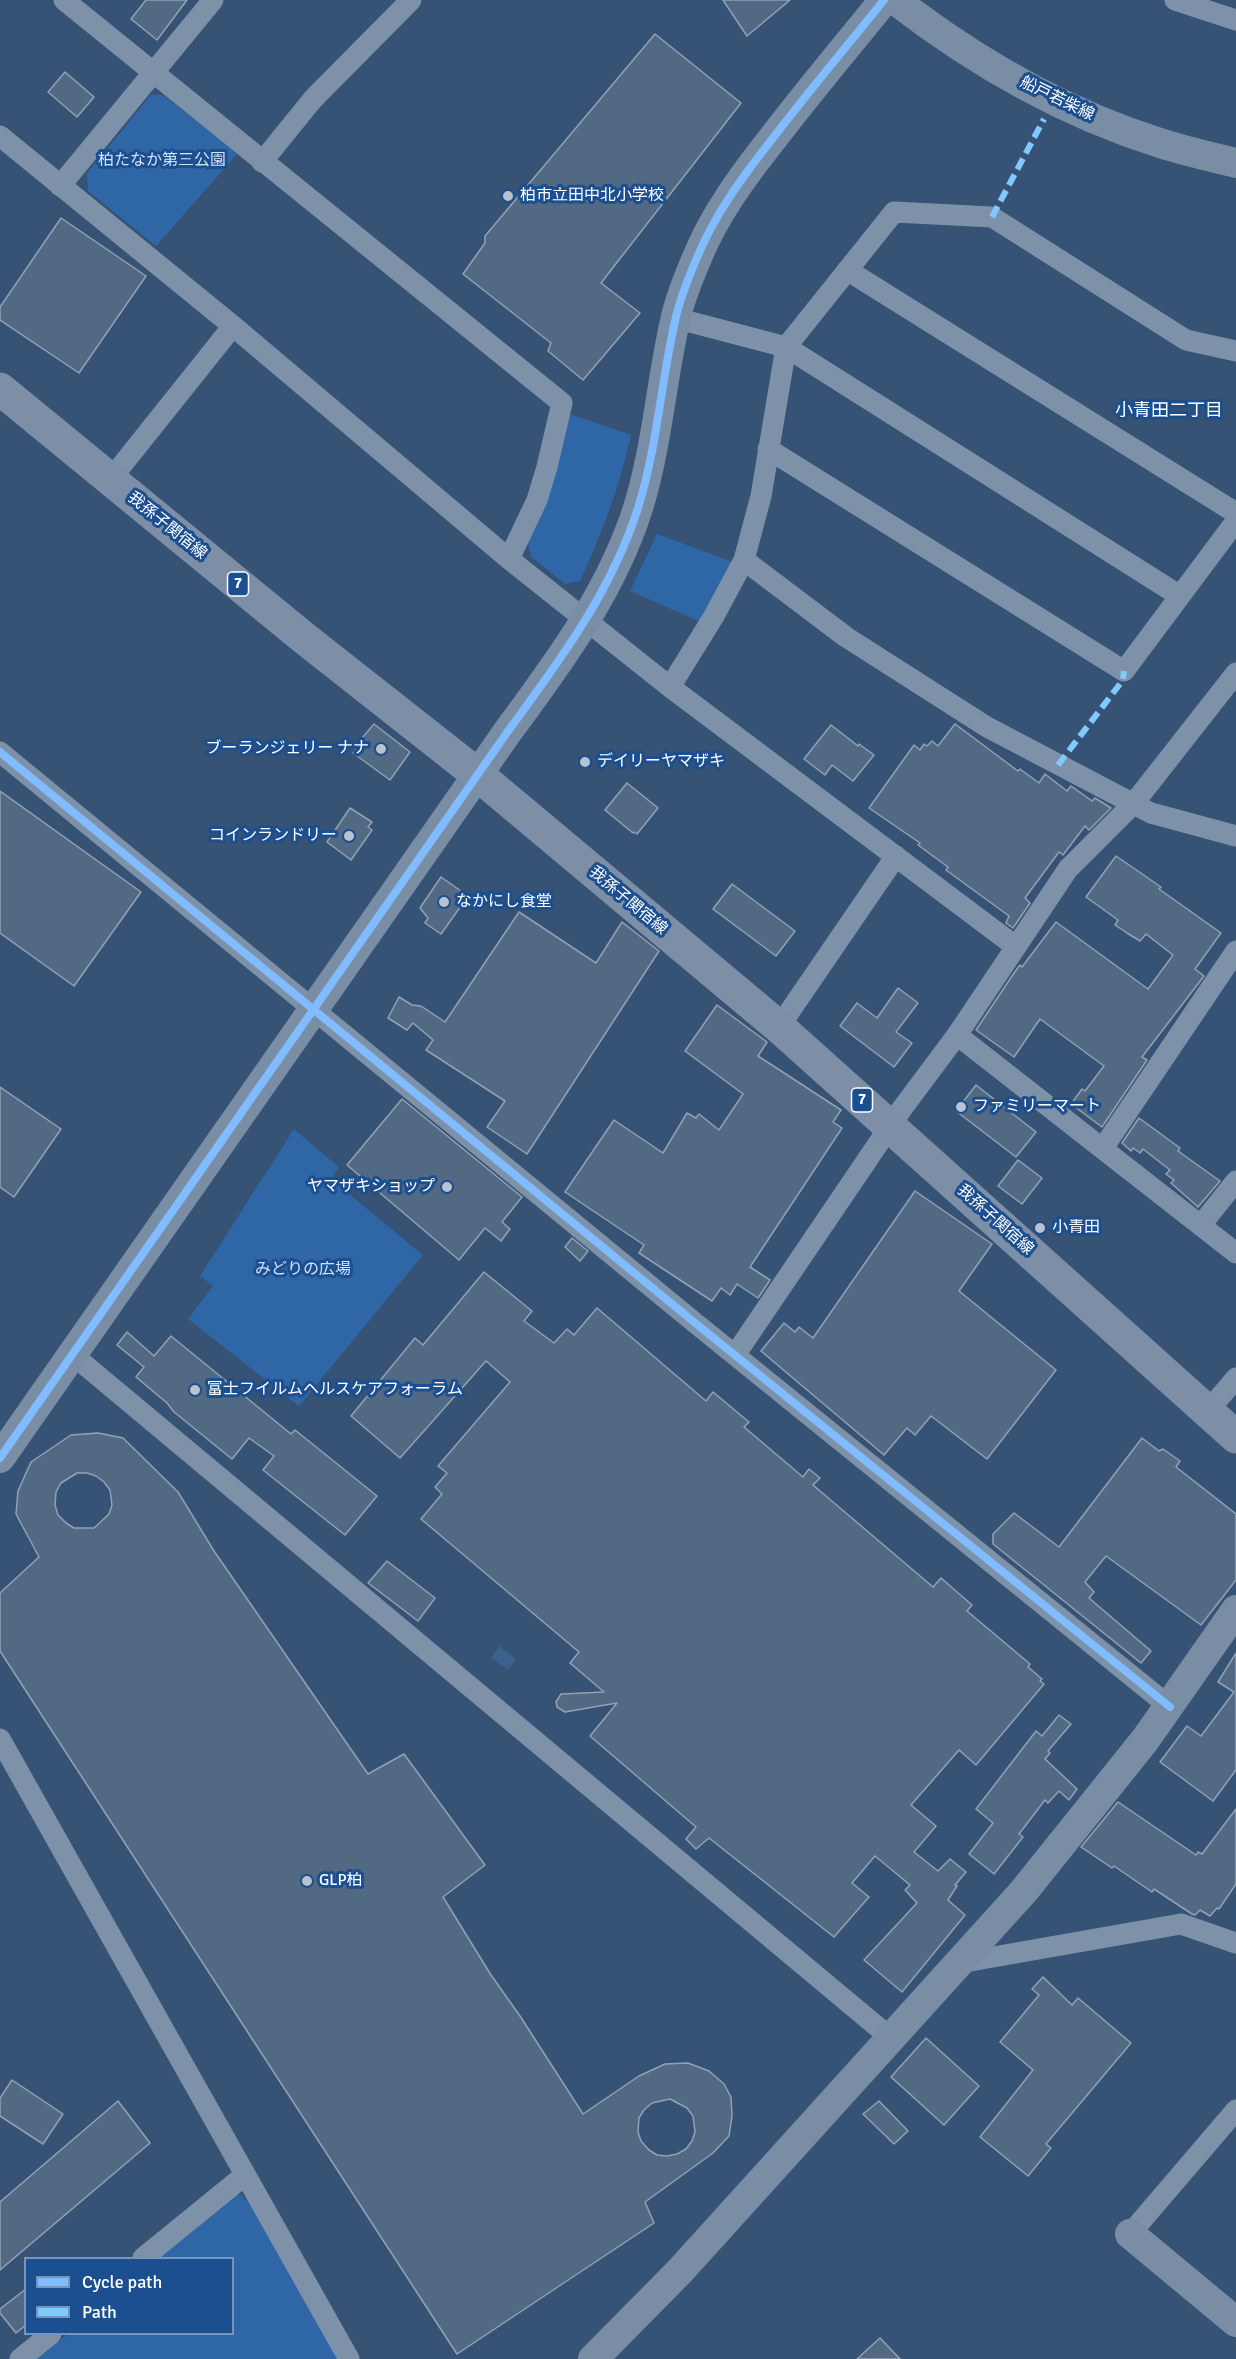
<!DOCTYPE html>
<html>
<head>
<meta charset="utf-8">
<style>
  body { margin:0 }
  #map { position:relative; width:1236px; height:2359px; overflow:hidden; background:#365274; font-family:Signika,sans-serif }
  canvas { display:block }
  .legend { position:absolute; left:24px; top:2257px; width:210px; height:78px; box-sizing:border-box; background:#1b4f8f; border:2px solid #7695bc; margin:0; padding:8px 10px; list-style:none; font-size:18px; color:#fff }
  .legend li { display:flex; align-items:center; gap:12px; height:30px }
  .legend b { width:30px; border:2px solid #7695bc }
</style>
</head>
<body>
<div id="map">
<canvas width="1236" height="2359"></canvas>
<ul class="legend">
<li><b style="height:8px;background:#80bcff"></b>Cycle path</li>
<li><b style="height:8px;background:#80caff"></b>Path</li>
</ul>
</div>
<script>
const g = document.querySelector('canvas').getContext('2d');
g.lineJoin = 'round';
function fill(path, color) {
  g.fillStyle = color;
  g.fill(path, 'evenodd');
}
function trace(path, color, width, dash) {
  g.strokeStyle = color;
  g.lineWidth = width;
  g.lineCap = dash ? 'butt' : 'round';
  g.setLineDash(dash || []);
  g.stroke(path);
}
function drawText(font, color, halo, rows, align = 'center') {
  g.font = font + ' Signika,"Noto Sans JP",sans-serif';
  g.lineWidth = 6;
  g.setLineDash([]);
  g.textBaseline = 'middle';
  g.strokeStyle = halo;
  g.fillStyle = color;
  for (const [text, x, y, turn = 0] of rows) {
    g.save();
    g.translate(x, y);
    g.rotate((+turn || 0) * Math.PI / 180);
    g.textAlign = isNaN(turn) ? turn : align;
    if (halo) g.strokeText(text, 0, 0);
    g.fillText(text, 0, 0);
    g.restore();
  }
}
fill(new Path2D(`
  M151 95H163L238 153 156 246 88 191 87 173Z
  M570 414 631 435C620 486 602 533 580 581L565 584 531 557 528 543Z
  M657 534 733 562 703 623 630 591Z
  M294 1129 339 1167 331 1179 423 1255 299 1406 188 1319 213 1286 200 1276Z
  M234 2195H242L245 2200 250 2196 340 2359H37L68 2334H232V2258H158Z`), '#2f66a5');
fill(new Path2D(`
  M499 1646 516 1659 508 1670 491 1658Z`), '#3b618d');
const building = new Path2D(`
  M146 0H187L157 40 131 19Z
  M723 0H790L747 36Z
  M655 34 741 103 601 283 640 313 583 380 548 351 551 343 463 274 485 243V236Z
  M65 72 94 97 77 117 48 92Z
  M61 218 146 276 79 373 0 320V307Z
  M374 724 410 752 390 780 353 753 359 746 357 744Z
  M955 724 1018 771 1020 769 1039 783 1045 774 1067 791 1071 786 1092 801 1095 798 1111 808 1089 830 1085 826 1063 855 1059 852 1025 898 1030 903 1013 928 1006 923 1009 916 946 870 948 867 918 845 920 843 869 808 914 745 920 750 924 744 927 746 932 741 938 746Z
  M831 725 858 746 859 744 874 755 853 781 832 765 825 775 804 759Z
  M627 783 658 808 637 834 634 832 633 833 605 810Z
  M0 791 141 892 74 986 0 933Z
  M350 808 372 822 368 827 372 830 351 860 327 842Z
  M1116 856 1161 887 1159 889 1221 933 1195 969 1204 976 1142 1057 1147 1060 1102 1127 1071 1104 1082 1089 1085 1091 1104 1066 1040 1019 1014 1057 976 1030 1014 973 1020 965 1022 967 1056 922 1148 989 1173 955 1146 934 1140 941 1127 933 1115 925 1118 920 1086 897Z
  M441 877 468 896 441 934 425 923 428 918 420 908Z
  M732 884 795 931 776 956 713 909Z
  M519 912 596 963 622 922 659 951 527 1154 487 1127 505 1101 426 1050 433 1040 413 1023 407 1030 388 1018 399 997 412 1005 421 1006 445 1022Z
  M898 988 918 1003 896 1032 912 1043 894 1067 840 1026 857 1003 877 1018Z
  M717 1005 767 1042 758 1056 841 1110 833 1122 842 1128 750 1267 770 1280 758 1298 737 1284 730 1295 721 1288 712 1301 639 1253 644 1245 565 1192 614 1120 663 1153 687 1113 696 1118 699 1114 719 1130 743 1094 685 1051Z
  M976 1085 1036 1132 1016 1157 956 1111Z
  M0 1087 61 1129 14 1197 0 1187Z
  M402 1099 522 1197 502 1222 510 1229 501 1241 485 1228 459 1260 347 1165Z
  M1139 1118 1180 1148 1178 1151 1220 1181 1198 1207 1171 1183 1174 1180 1166 1174 1170 1170 1143 1149 1140 1153 1133 1148 1131 1151 1122 1143Z
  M1018 1160 1042 1178 1022 1204 998 1186Z
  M915 1191 992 1244 959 1291 1056 1370 987 1459 931 1416 915 1435 907 1428 884 1455 761 1351 784 1323 795 1332 799 1327 813 1338Z
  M572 1238 588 1251 580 1261 565 1247Z
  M484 1272 532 1311 524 1321 554 1343 567 1329 574 1335 597 1308 706 1401 713 1392 749 1422 744 1427 803 1477 809 1469 820 1478 813 1485 933 1587 941 1578 972 1605 967 1611 1030 1664 1028 1667 1042 1679 1040 1681 1044 1684 976 1765 959 1750 911 1805 936 1826 914 1852 938 1871 950 1859 966 1872 955 1885 957 1886 948 1900 965 1915 902 1992 864 1960 917 1903 905 1890 910 1885 875 1856 852 1883 869 1897 834 1937 709 1838 696 1849 686 1839 696 1827 590 1736 617 1703 565 1712 557 1707 556 1702 561 1694 604 1692 570 1663 579 1652 421 1519 442 1494 435 1487 447 1473 438 1466 510 1382 486 1361 400 1458 351 1416 415 1338 423 1345Z
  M127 1332 154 1356 171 1336 291 1434 295 1430 377 1496 345 1535 263 1470 274 1456 249 1438 232 1459 174 1412 167 1403 136 1377 144 1367 117 1345Z
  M98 1433 123 1438 178 1492 214 1551 368 1774 404 1754 485 1865 443 1897 491 1975 520 2016 583 2114 639 2076 665 2064 688 2063 709 2071 724 2084 731 2097 732 2116 729 2136 713 2153 645 2202 654 2223 457 2354 0 1651V1593L39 1557 16 1514 18 1491 31 1462 71 1435ZM77 1473H87L96 1476 104 1482 110 1490 112 1505 109 1514 94 1528H74L66 1523 58 1515 55 1505 56 1492 61 1483ZM670 2099 687 2108 693 2116 695 2132 692 2141 686 2149 677 2154 667 2156 657 2155 649 2150 641 2141 638 2132 639 2118 644 2110 652 2103Z
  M1142 1438 1159 1451 1163 1449 1180 1461 1176 1467 1236 1514V1580L1201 1625 1106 1556 1085 1582 1094 1592 1089 1598 1151 1651 1141 1663 993 1544V1534L1014 1513 1059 1547Z
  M387 1561 435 1598 418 1621 368 1583Z
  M1236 1653V1770L1213 1801 1160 1762 1187 1726 1201 1736 1234 1692 1218 1682Z
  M1059 1715 1071 1724 1048 1751 1050 1753 1045 1759 1077 1789 1069 1800 1059 1791 1048 1803 1045 1800 1019 1834 1023 1837 994 1874 969 1854 993 1823 976 1809 1036 1731 1042 1736Z
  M1118 1802 1196 1855 1198 1852 1202 1854 1236 1809V1884L1219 1909 1217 1908 1210 1916 1200 1910 1195 1915 1192 1914 1154 1889 1152 1892 1114 1866 1112 1868 1081 1847Z
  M1043 1977 1072 2005 1078 1998 1131 2043 1046 2144 1051 2148 1028 2176 980 2137 1033 2070 1000 2042 1039 1995 1032 1989Z
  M926 2038 979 2086 944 2125 891 2077Z
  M12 2080 63 2114 43 2144 0 2116V2098Z
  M118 2101 150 2143 0 2270V2202Z
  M879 2101 908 2131 894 2144 863 2114Z
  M26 2289V2325L16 2333 0 2313V2309Z
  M880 2338 900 2359H857Z`);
fill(building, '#526984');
trace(building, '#92a2b6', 1.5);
trace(new Path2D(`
  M64 0 562 403 547 467 537 500 509 559
  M1175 0 1236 20
  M0 136 233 326 509 559 670 687 1015 946
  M262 162 313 99 411 0
  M60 186 213 0
  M847 270 1236 513
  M675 318 786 347 1180 596
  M768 449 1124 671 1236 521
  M110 480 233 326
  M744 560 846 637 987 727 1151 813 1236 836
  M670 687 714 616 744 560 761 496 786 347 894 212 992 217 1186 340 1236 351
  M0 752 694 1322 1170 1707
  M779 1027 896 856
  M957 1035 1236 1253
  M1103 1148 1236 951
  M1201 1225 1236 1181
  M73 1355 892 2039
  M735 1355 901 1110 957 1035 1068 869 1134 803 1236 673
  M1208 1411 1236 1378
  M0 1739 349 2359
  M959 1963 1181 1924 1236 1943
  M1130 2234 1236 2110
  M143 2258 245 2175
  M20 2359 51 2334`), '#7d92a8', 21);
trace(new Path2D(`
  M895 0C974 61 1064 113 1160 143 1185 151 1211 157 1236 163
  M0 1458 506 734C558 663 611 593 638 508 657 447 661 383 675 321 679 301 688 279 696 260 714 215 743 176 773 138 809 91 847 46 884 0
  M1130 2234 1236 2322
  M593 2359 680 2271 1023 1892 1145 1740 1236 1610`), '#798da4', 30);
trace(new Path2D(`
  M0 389 304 638 478 775 779 1027 1236 1437`), '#7d8ea7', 33);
trace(new Path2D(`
  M992 217 1044 119
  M1058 765 1123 680 1124 671`), '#80caff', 6, [12, 6]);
trace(new Path2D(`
  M0 752 694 1322 1170 1707
  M0 1458 506 734C558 663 611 593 638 508 657 447 661 383 675 321 679 301 688 279 696 260 714 215 743 176 773 138 809 91 847 46 884 0`), '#80bcff', 8);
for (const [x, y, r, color] of [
  [508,196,6,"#b9c2ce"],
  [381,749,6,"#b9c2ce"],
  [585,762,6,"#b9c2ce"],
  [349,836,6,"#b9c2ce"],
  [444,902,6,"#b9c2ce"],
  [961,1107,6,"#b9c2ce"],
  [447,1187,6,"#b9c2ce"],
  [1040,1228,6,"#b9c2ce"],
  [195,1390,6,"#b9c2ce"],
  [307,1881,6,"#b9c2ce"]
]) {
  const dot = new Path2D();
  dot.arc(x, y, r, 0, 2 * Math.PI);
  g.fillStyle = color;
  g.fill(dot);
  trace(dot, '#1b4f8f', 2);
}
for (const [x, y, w] of [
  [238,584,21],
  [862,1100,21]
]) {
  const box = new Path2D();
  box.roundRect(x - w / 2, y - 12, w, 24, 4.5);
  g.fillStyle = '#1b4f8f';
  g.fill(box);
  trace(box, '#fff', 1.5);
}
drawText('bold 15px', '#fff', null, [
  ["7",238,584],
  ["7",862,1100]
]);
drawText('16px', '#fff', '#1b4f8f', [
  ["船戸若柴線",1057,99,26],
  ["我孫子関宿線",167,526,39],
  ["我孫子関宿線",628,901,40],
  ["我孫子関宿線",995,1220,42]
]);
drawText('16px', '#cfe3fa', '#1b4f8f', [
  ["柏たなか第三公園",162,161],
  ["みどりの広場",303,1270]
]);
drawText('16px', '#fff', '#1b4f8f', [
  ["柏市立田中北小学校",520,196],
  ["ブーランジェリー ナナ",369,749,"right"],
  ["デイリーヤマザキ",597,762],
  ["コインランドリー",337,836,"right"],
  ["なかにし食堂",456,902],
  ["ファミリーマート",973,1107],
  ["ヤマザキショップ",435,1187,"right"],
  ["小青田",1052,1228],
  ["富士フイルムヘルスケアフォーラム",207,1390],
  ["GLP柏",319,1881]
], 'left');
drawText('18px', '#fff', '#1b4f8f', [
  ["小青田二丁目",1169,411]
]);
</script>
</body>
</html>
